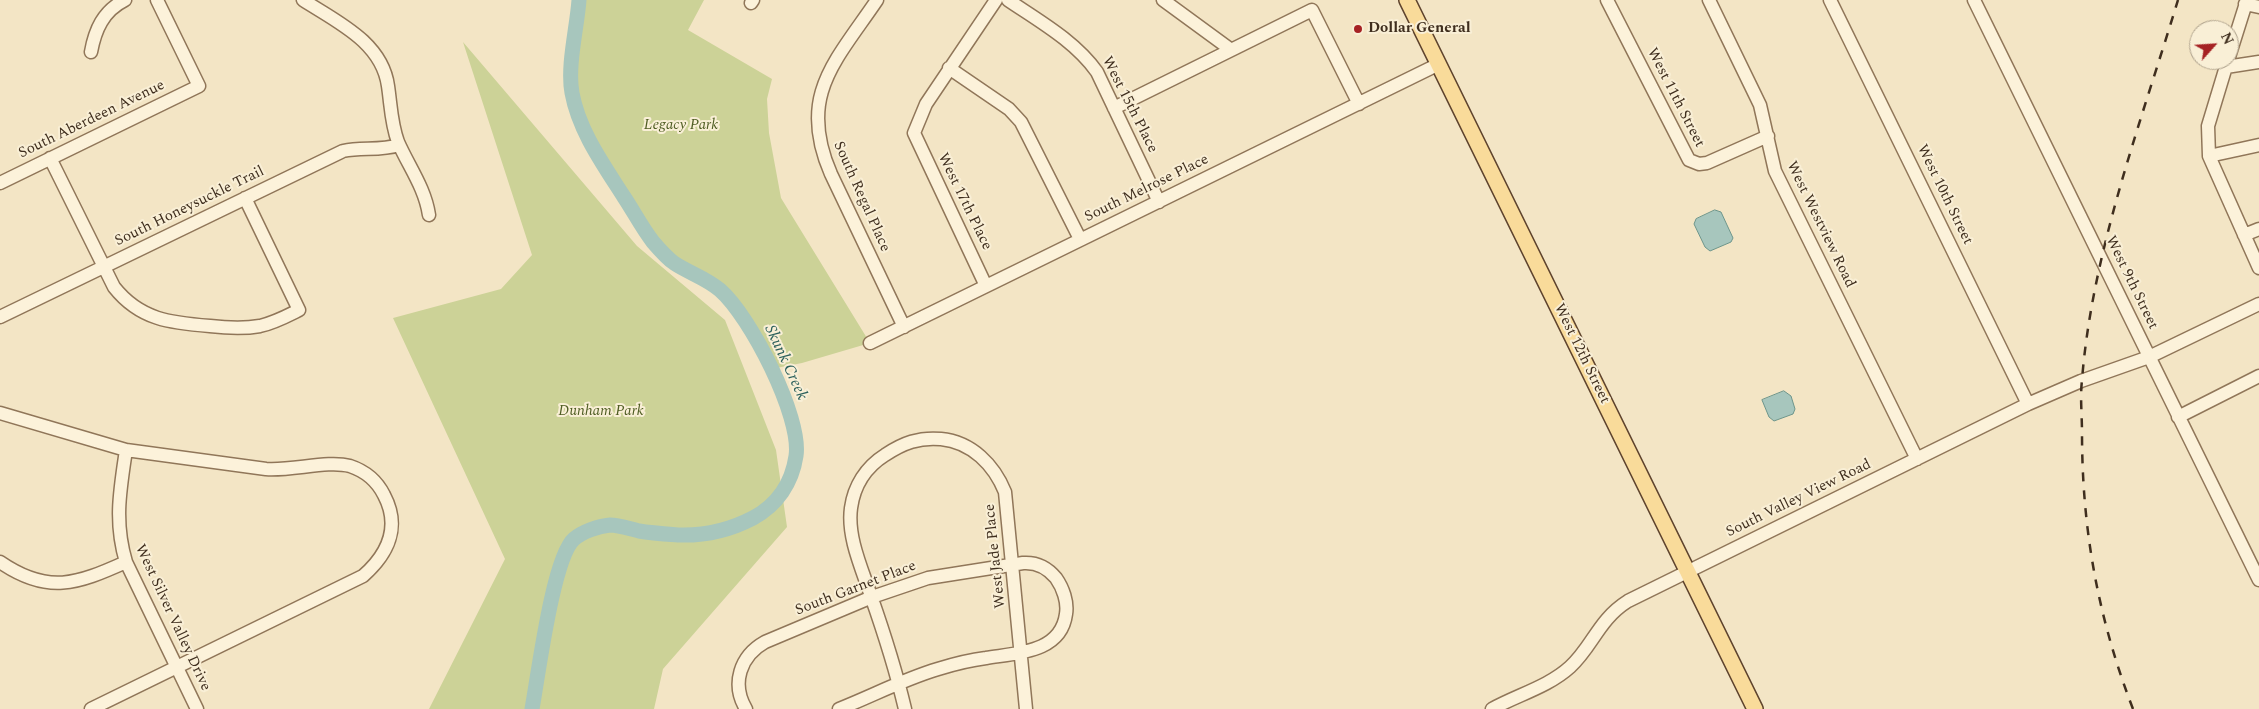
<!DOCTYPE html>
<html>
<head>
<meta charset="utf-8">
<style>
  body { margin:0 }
  #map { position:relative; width:2259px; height:709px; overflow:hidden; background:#f3e5c5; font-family:Spectral,serif }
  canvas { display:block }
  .north { position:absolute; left:2189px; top:20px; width:50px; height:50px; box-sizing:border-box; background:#f9efd6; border:1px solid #afa28c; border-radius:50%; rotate:64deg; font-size:14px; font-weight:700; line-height:20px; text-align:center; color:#3f2e1e }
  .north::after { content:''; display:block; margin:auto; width:18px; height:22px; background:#a62224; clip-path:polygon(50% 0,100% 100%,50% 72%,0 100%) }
</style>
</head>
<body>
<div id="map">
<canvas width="2259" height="709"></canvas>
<div class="north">N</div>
</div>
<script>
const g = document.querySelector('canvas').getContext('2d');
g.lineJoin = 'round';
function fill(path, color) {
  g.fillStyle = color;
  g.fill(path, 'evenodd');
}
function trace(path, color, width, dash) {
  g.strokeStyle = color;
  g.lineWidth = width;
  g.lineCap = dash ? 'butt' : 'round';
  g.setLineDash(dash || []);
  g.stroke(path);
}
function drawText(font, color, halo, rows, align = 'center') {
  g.font = font + ' Spectral,serif';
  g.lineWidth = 4;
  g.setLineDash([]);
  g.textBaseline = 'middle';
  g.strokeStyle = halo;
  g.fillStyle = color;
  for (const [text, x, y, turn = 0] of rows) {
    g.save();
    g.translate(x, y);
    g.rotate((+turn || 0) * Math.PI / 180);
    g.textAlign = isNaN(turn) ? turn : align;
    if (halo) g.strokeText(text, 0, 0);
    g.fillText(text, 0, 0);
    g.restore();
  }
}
fill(new Path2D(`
  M579 0H704L688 30 772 79 767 99 769 133 781 198 870 343 802 363 771 369 745 319 721 291 697 274 673 262 652 241 596 153 579 122 571 90Z
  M463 42 637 246 725 320 776 450 787 527 663 669 654 709H429L505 559 393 318 501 289 532 255Z`), '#ccd297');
const water = new Path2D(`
  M1715 210 1721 212 1733 238 1731 242 1710 251 1705 247 1694 224 1696 219Z
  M1784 391 1791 396 1795 409 1793 414 1774 421 1769 417 1762 400Z`);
fill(water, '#a7c6bd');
trace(water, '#6d958b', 1);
trace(new Path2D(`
  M532 709C538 677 553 557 574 539 582 532 598 526 610 525 619 525 630 529 639 531 651 533 665 534 678 535 704 536 730 530 753 518 777 505 792 483 796 456 802 417 750 316 720 290 706 278 689 273 674 263 667 258 659 249 653 242 642 228 634 212 624 197 603 164 579 131 572 93 567 66 577 28 579 0`), '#a7c6bd', 15);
const minor = new Path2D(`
  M303 0C337 22 382 42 388 86 391 106 391 123 398 142 409 167 425 188 429 215
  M877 0C835 62 797 96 831 174L904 327
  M1008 0C1039 21 1075 41 1097 72L1159 202
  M1163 0 1230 49
  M1607 0 1689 160 1699 164 1707 163 1768 136
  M1709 0 1760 105 1775 171 1917 459
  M1830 0 2028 404
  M1974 0 2259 580
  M751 3 753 0
  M2245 4 2259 7
  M91 52C95 30 103 11 125 0
  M2229 57 2247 0
  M2228 60 2208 126 2209 156 2259 268
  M2226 67 2259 62
  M949 68 1009 109 1021 122 1080 239
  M1114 108 1312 10 1359 104
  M2209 156 2259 145
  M50 158 114 287C140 320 171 323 210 326 227 328 243 329 260 326 274 323 287 316 299 310L245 198
  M0 183 199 86 157 0
  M2244 235 2259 229
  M986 286 914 133 926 104 996 0
  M0 317 343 151C362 147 380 151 399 145
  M870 343 1439 64
  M0 413 126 450 266 469C292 471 328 460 350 466 365 471 377 481 384 495 401 527 388 554 363 576L91 709
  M2178 417 2259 376
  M126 450C120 490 114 522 126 562L197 709
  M0 562C48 595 77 584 126 562
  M746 709C731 684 740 656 765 642L872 597 928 578 1023 563C1037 562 1047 567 1056 578 1063 588 1068 602 1066 614 1061 653 1016 653 986 658 970 660 954 664 938 669 904 679 872 696 839 709
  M905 709C896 671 884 633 871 596 862 569 847 537 851 508 854 486 866 467 885 455 903 443 919 437 941 439 972 442 994 465 1005 492L1026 709
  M1492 709C1517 695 1548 687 1570 667 1593 646 1598 620 1628 601L2028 404 2081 381 2149 357 2259 304`);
const major = new Path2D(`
  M1407 0 1755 709`);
trace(minor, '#907659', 15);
trace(major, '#5e432d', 18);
trace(minor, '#fcf2da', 12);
trace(major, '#f9db9a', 15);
trace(new Path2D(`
  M2133 709C2098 618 2082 530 2082 433 2082 415 2080 397 2082 380 2092 252 2141 122 2178 0`), '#3f2e1e', 2.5, [9, 9]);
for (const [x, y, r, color] of [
  [1358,29,5,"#a62224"]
]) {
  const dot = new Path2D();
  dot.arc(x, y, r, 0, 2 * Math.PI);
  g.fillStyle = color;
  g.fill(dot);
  trace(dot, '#f9efd6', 2);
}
drawText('bold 15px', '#3f2e1e', '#f9efd6', [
  ["Dollar General",1368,29]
], 'left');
drawText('15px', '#3f2e1e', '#f9efd6', [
  ["West 11th Street",1675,98,63],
  ["West 15th Place",1129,105,63],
  ["South Aberdeen Avenue",92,120,-26],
  ["South Melrose Place",1147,189,-26],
  ["West 10th Street",1944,195,64],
  ["South Regal Place",861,197,66],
  ["West 17th Place",964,202,64],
  ["South Honeysuckle Trail",190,207,-26],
  ["West Westview Road",1820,225,64],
  ["West 9th Street",2131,283,64],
  ["West 12th Street",1581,354,64],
  ["South Valley View Road",1799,499,-26],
  ["West Jade Place",996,556,-96],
  ["South Garnet Place",856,589,-21],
  ["West Silver Valley Drive",172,618,65]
]);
drawText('italic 15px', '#4f5d23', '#f9efd6', [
  ["Legacy Park",681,126],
  ["Dunham Park",601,412]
]);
drawText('italic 16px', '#2c605c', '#f9efd6', [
  ["Skunk Creek",785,363,65]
]);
</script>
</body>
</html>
